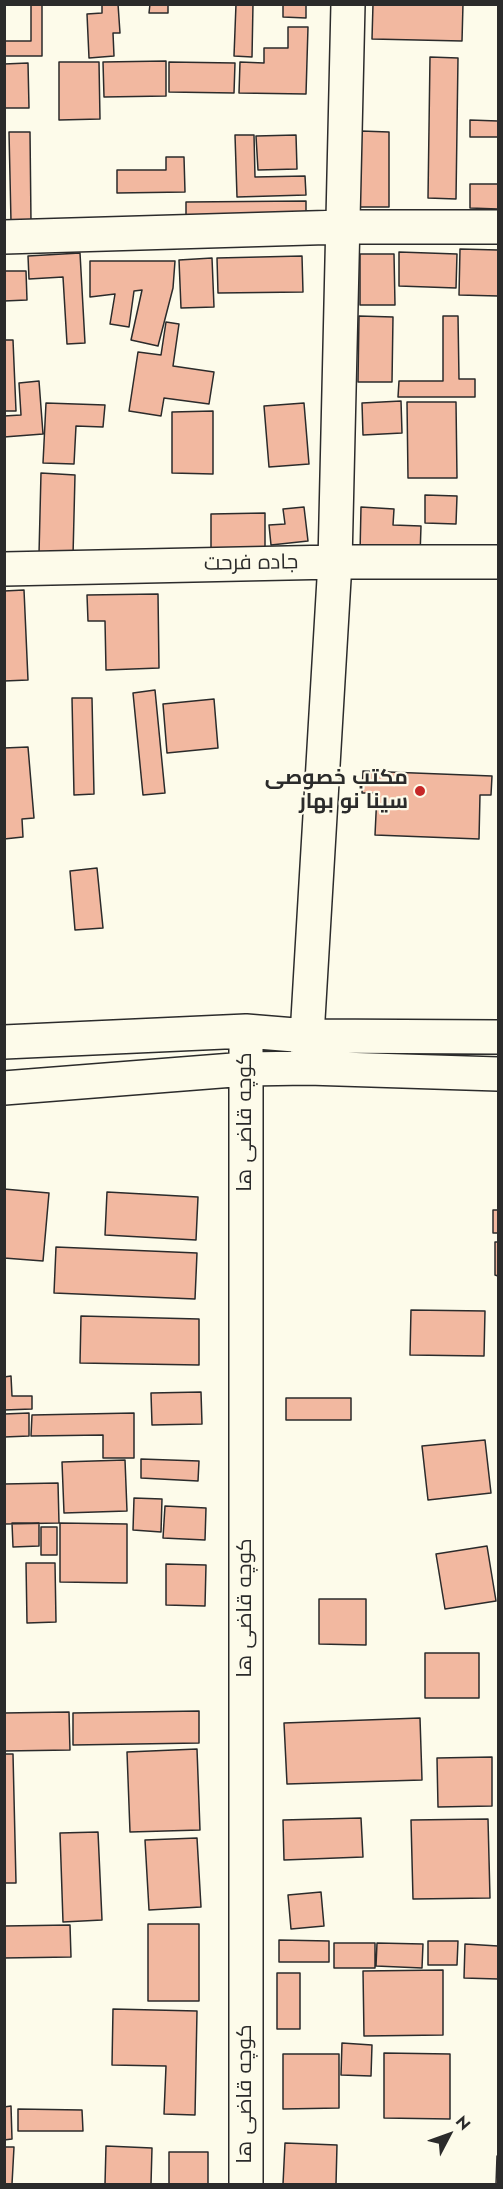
<!DOCTYPE html>
<html>
<head>
<meta charset="utf-8">
<style>
  body { margin:0 }
  #map { position:relative; width:503px; height:2189px; overflow:hidden; background:#fdfbea; font-family:Jost,sans-serif }
  canvas { display:block }
  .frame { position:absolute; inset:0; border:6px solid #2b2b2b; pointer-events:none }
  .north { position:absolute; left:419px; top:2105px; width:60px; height:60px; -webkit-text-stroke:4px #fdfbea; paint-order:stroke; rotate:49deg; font-size:16px; font-weight:700; line-height:24px; text-align:center; color:#2b2b2b }
  .north::after { content:''; display:block; margin:auto; width:21px; height:27px; background:#2b2b2b; clip-path:polygon(50% 0,100% 100%,50% 72%,0 100%) }
</style>
</head>
<body>
<div id="map">
<canvas width="503" height="2189"></canvas>
<div class="frame"></div>
<div class="north">N</div>
</div>
<script>
const g = document.querySelector('canvas').getContext('2d');
g.lineJoin = 'round';
function fill(path, color) {
  g.fillStyle = color;
  g.fill(path, 'evenodd');
}
function trace(path, color, width, dash) {
  g.strokeStyle = color;
  g.lineWidth = width;
  g.lineCap = dash ? 'butt' : 'round';
  g.setLineDash(dash || []);
  g.stroke(path);
}
function drawText(font, color, halo, rows, align = 'center') {
  g.font = font + ' Jost,Cairo,sans-serif';
  g.lineWidth = 4.5;
  g.setLineDash([]);
  g.textBaseline = 'middle';
  g.strokeStyle = halo;
  g.fillStyle = color;
  for (const [text, x, y, turn = 0] of rows) {
    g.save();
    g.translate(x, y);
    g.rotate((+turn || 0) * Math.PI / 180);
    g.textAlign = isNaN(turn) ? turn : align;
    if (halo) g.strokeText(text, 0, 0);
    g.fillText(text, 0, 0);
    g.restore();
  }
}
const building = new Path2D(`
  M102 4H118L120 33H113L114 56 89 58 87 14 102 13Z
  M150 4H168V13H149Z
  M236 4H253L252 57 234 56Z
  M283 4H306V18L283 17Z
  M373 4H463L462 41 372 39Z
  M31 5H42V56H4V41H31Z
  M288 27H308L306 94 239 93 240 62 264 63V48H288Z
  M430 57 458 58 456 199 428 198Z
  M166 61V96L104 97 103 62Z
  M59 62H99L100 119 59 120Z
  M169 62 235 63 234 93 169 92Z
  M28 63 29 108H4V64Z
  M470 120 498 121V137H470Z
  M361 131 389 132V207H360Z
  M9 132H30L31 222H11Z
  M235 135H254L255 177 305 176 306 195 237 197Z
  M296 135 297 169 258 170 256 136Z
  M166 157H184L185 192 117 193V170H166Z
  M470 184H498V209L470 208Z
  M306 201V225L186 226V202Z
  M460 249 498 250V296L459 295Z
  M399 252 457 254 456 288 399 286Z
  M80 253 85 343 67 344 63 277 29 279 28 256Z
  M360 254H394L395 305H360Z
  M302 256 303 292 218 293 217 258Z
  M212 258 214 307 181 308 179 260Z
  M90 261H175L173 288 158 346 131 340 142 290 134 291 129 327 110 324 115 294 90 297Z
  M4 271H26L27 300 4 301Z
  M359 316 393 317 392 382H358Z
  M443 316H458L459 379H475V397H398L399 381H443Z
  M166 322 179 324 173 366 214 372 209 404 164 398 161 416 129 411 138 352 161 355Z
  M4 340H13L16 411H4Z
  M39 381 43 434 4 437V416L21 415 19 383Z
  M401 401 402 433 363 435 362 403Z
  M407 402H456L457 478H408Z
  M46 403 105 405 103 427 76 426 74 464 43 463Z
  M304 403 309 464 269 467 264 406Z
  M213 411V474L172 473V412Z
  M41 473 75 475 73 556 39 554Z
  M425 495 457 496 456 524 425 523Z
  M304 507 308 541 271 545 269 525 285 524 283 509Z
  M361 507 394 509 393 525 421 526 420 556 360 553Z
  M265 513V551H211V514Z
  M24 590 28 680 4 681V591Z
  M158 594 159 668 106 670 105 621H88L87 595Z
  M155 690 165 793 143 795 133 693Z
  M72 698H92L94 794 74 795Z
  M214 699 218 748 167 753 163 704Z
  M28 747 34 818 22 819 23 837 4 839V748Z
  M363 771 492 776 491 795H480L479 839 375 835 377 793H362Z
  M97 868 103 928 75 930 70 871Z
  M4 1189 49 1193 43 1261 4 1258Z
  M107 1192 198 1197 196 1240 105 1235Z
  M493 1210H498V1233H493Z
  M495 1242H498V1276L495 1275Z
  M56 1247 197 1253 195 1299 54 1293Z
  M411 1310 485 1311 484 1356 410 1355Z
  M81 1316 199 1319V1365L80 1363Z
  M11 1376 12 1396H32V1409L4 1410V1377Z
  M201 1392 202 1424 152 1425 151 1393Z
  M286 1398H351V1420H286Z
  M29 1413V1436L4 1437V1414Z
  M134 1413V1458H103V1435L31 1436 32 1415Z
  M485 1440 491 1493 428 1500 422 1446Z
  M141 1459 199 1461 198 1481 141 1478Z
  M125 1460 127 1511 64 1513 62 1462Z
  M58 1483 59 1523 4 1524V1484Z
  M134 1498 162 1499 161 1532 133 1530Z
  M165 1506 206 1508 205 1540 163 1538Z
  M12 1523H39V1546L13 1547Z
  M60 1523 127 1524V1583L60 1582Z
  M41 1527H57V1555H41Z
  M487 1546 496 1601 445 1609 436 1554Z
  M26 1563H55L56 1622 27 1623Z
  M166 1564 206 1565 205 1606 166 1605Z
  M319 1599H366V1645L319 1644Z
  M425 1653H479V1698H425Z
  M199 1711V1743L73 1745V1713Z
  M69 1712 70 1750 4 1751V1713Z
  M420 1718 422 1780 287 1784 284 1723Z
  M197 1749 200 1830 130 1832 127 1752Z
  M4 1754H13L16 1883H4Z
  M492 1757V1806L438 1807 437 1758Z
  M361 1818 363 1857 284 1860 283 1820Z
  M488 1819 490 1898 413 1899 411 1820Z
  M98 1832 102 1920 63 1922 60 1833Z
  M197 1838 201 1907 149 1910 145 1840Z
  M321 1892 324 1926 291 1929 288 1895Z
  M148 1924H199V2001H148Z
  M70 1925 71 1957 4 1958V1926Z
  M279 1940 329 1941V1962H279Z
  M428 1941H458L457 1965H428Z
  M334 1943H375V1968H334Z
  M377 1943 423 1944 422 1968 376 1966Z
  M465 1944 498 1946V1979L464 1978Z
  M443 1970V2035L364 2036 363 1971Z
  M277 1973H300V2029H277Z
  M113 2009 197 2011 195 2115 164 2114 166 2066 112 2065Z
  M342 2043 372 2045 371 2076 341 2075Z
  M384 2053 450 2054V2119L384 2118Z
  M283 2054H339V2108L283 2109Z
  M11 2106 12 2139 4 2140V2107Z
  M18 2109 82 2110 83 2131H18Z
  M285 2143 337 2145 336 2184H283Z
  M106 2146 152 2148 151 2184H105Z
  M4 2147H14L12 2184H4Z
  M169 2152H208V2184H169Z
  M497 2156H498V2184H496Z`);
fill(building, '#f2b8a0');
trace(building, '#2b2b2b', 1.5);
const minor = new Path2D(`
  M4 237 343 227H498
  M4 569 335 562H498
  M246 1031V2184
  M4 1042 246 1031 307 1036 498 1037
  M308 1068 307 1036 335 562 348 4
  M4 1088 246 1069 308 1068 498 1074`);
trace(minor, '#2b2b2b', 36);
trace(minor, '#fdfbea', 33);
for (const [x, y, r, color] of [
  [420,791,6,"#c62828"]
]) {
  const dot = new Path2D();
  dot.arc(x, y, r, 0, 2 * Math.PI);
  g.fillStyle = color;
  g.fill(dot);
  trace(dot, '#fdfbea', 2);
}
drawText('21px', '#2b2b2b', '#fdfbea', [
  ["جاده فرحت",251,564,-1],
  ["کوچه قاضی ها",246,1122,-90],
  ["کوچه قاضی ها",246,1608,-90],
  ["کوچه قاضی ها",246,2094,-90]
]);
drawText('bold 21px', '#2b2b2b', '#fdfbea', [
  ["مکتب خصوصی",408,779],
  ["سینا نو بهار",408,803]
], 'right');
</script>
</body>
</html>
